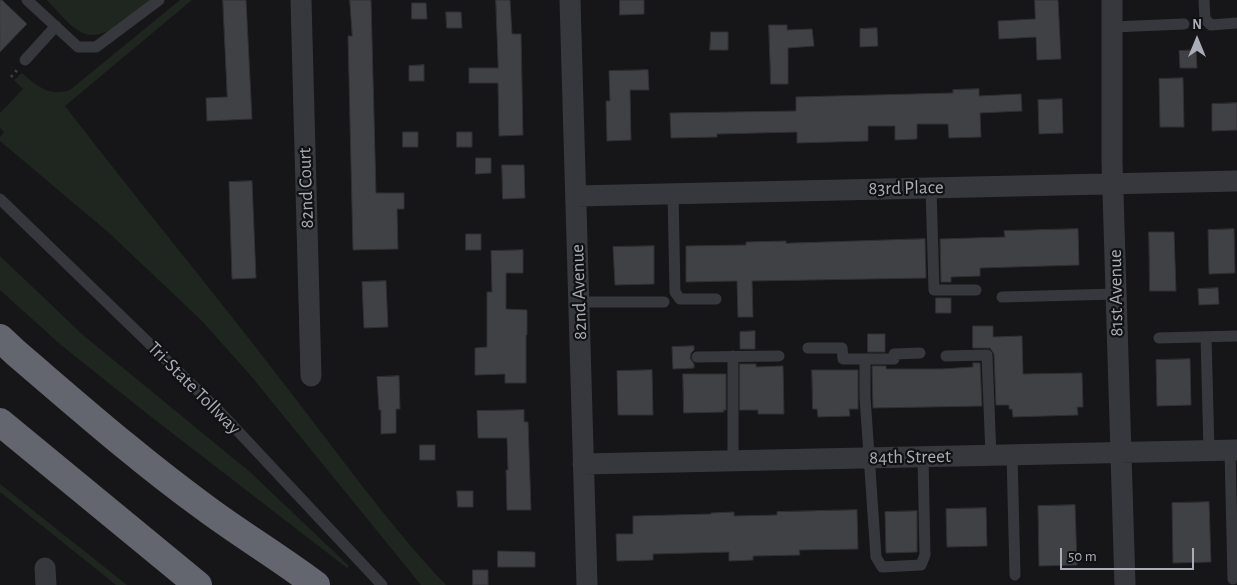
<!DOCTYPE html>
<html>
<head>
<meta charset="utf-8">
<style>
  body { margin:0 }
  #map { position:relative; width:1237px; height:585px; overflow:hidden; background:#161618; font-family:"Alegreya Sans",sans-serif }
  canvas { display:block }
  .north { position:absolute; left:1172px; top:15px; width:50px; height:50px; -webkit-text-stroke:4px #111113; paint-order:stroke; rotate:0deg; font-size:14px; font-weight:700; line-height:20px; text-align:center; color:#a8adb8 }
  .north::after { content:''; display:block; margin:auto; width:18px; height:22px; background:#a8adb8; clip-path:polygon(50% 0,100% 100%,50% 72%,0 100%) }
  .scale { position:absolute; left:1060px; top:548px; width:134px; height:22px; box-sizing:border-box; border:2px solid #a8adb8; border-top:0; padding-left:6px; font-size:15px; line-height:18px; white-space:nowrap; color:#a8adb8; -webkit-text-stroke:4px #111113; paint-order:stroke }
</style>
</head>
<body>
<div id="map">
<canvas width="1237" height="585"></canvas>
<div class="north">N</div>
<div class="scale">50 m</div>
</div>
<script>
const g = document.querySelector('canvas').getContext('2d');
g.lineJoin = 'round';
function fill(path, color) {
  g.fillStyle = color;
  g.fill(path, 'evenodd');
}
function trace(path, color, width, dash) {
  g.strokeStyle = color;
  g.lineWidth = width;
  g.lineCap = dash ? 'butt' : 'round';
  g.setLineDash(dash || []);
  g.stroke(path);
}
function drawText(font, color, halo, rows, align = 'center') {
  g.font = font + ' "Alegreya Sans",sans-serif';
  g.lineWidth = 4.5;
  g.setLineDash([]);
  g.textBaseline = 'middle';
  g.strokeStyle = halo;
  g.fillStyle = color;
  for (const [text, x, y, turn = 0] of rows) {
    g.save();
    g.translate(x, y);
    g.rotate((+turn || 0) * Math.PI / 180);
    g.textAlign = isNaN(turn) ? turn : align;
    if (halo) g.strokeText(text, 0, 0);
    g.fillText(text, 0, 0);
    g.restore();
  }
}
fill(new Path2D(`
  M47 0H152C135 12 103 45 81 32 68 25 57 10 47 0Z
  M180 0H192L65 106C135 197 208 285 278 376 332 445 386 522 446 585H421L251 376 201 320 108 232 0 141V137L4 132 0 128V113L23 89 14 80 22 73C37 86 49 97 70 90Z
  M0 256 83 335 250 472 349 566 347 568 150 416 61 345 0 290Z
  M0 484 127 585H116L0 492Z`), '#1e261f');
const building = new Path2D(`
  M0 0H2L27 24 0 52Z
  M223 0H246L252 119 207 121 206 98 227 97Z
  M350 0H371L376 193H404V209H397L398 249 353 250 348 36H352Z
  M496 0H510L512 34H521L523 135 499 136 498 83H469V68H498Z
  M620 0H644V14L620 15Z
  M1035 0H1058L1061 59 1037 60 1036 37 999 39 998 21 1035 19Z
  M412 3H426L427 19H412Z
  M446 12H461L462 28H447Z
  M769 25H787V30L812 29 814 46 788 48V84H771Z
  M877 28 878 46 860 47V29Z
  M711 32H728V50H710Z
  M1196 50 1197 68H1180L1179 51Z
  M424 65V81H409V66Z
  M648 70 649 90H630L631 140 607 141 606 101H610L609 71Z
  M1183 78 1184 127H1160L1159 79Z
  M979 89V96L1021 94 1022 111 980 113 981 137 949 138 948 124H917V139L895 140V126H868V141L797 143V132L717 134V137L671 138 670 113 796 111V97L953 93V90Z
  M1062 99 1063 133 1039 134 1038 100Z
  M1237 103V130L1212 131V104Z
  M403 132H418V147H403Z
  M457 132H472V147H457Z
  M476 158H491V173L476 174Z
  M502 165H524L525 198 503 199Z
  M252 181 256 278 232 279 229 182Z
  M1078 229 1079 265 980 268V276L951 277V282H941L940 239 1005 237 1004 231Z
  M1234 229 1235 273 1209 274 1208 230Z
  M1149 232H1174L1176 291H1150Z
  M466 234H481V250H466Z
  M925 239 926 278 752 281 753 317H738L737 281 686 282V246L746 245V242L786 241V243Z
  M654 246V284L615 285 613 247Z
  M523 250V273H506V309L527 310V335H526V383H505V374L475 375V348L487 347V292H492L491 251Z
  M386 281 388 327 364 328 362 282Z
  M1218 288 1219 304 1199 305 1198 289Z
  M936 298H951V313H936Z
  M973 326H993V337L1022 336 1023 374 1082 373 1083 407H1077L1078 415 1013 417 1012 409H1009V405H996L994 354 990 348H973Z
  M755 331V349H740V332Z
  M868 334H885V352H868Z
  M694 346V350L691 353 690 358 694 364V368L673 369 672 347Z
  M1190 359 1191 405 1157 406 1156 360Z
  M973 363H980L982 406 873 408 872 366H886V369H942L973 367Z
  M740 364H756V367L783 366 784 414H758V410H740Z
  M652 370 653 415H618L617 371Z
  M812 370H858V409H849L850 416 818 417 817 409H813Z
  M683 374H726V410H723L724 412 684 413Z
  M399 376 400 409H396V433L381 434V410H379L377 377Z
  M524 410V422H528L531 510H507L506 470H508L507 438H478L477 411Z
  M420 445H435V460H420Z
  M457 491H473V507H458Z
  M1209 502 1211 562 1173 563 1172 503Z
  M1075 505 1077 565 1039 566 1038 506Z
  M986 508 987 546 947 547 946 509Z
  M857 510 858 549 799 550 800 555 753 556V560L729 561V552L653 554V560L617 561 616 534H633V516L711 514V513L734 512V516L777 515V512Z
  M917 511V552L886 553 885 512Z
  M498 551 535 552V567H498Z
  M473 570H488V585H473Z`);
fill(building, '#404145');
trace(building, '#303034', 1);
trace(new Path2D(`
  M11 77 17 70`), '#3d3f44', 3, [2.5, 4]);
trace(new Path2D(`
  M27 0 78 47H96L159 0
  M1204 0 1205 19 1211 25 1237 23
  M1113 27 1184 24
  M25 60 56 26
  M931 188 934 290H976
  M673 193 675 292 680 299H716
  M0 199 220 412 382 585
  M1002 297 1117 294
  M579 302H664
  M1206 337 1209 451
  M1159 338 1237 336
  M808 348H842L843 359H865V397L876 557 882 567 921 565 925 555 923 457
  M733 356V461
  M946 356 987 355 991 456
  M697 357 779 356
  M865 359H894V354L920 353
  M1230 450 1233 579
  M1012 455 1015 575`), '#37383d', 11);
trace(new Path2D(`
  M301 0 311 376
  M570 0 587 585
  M1112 0V161L1125 585
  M576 196 1237 181
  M583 464 1237 450
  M45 568 46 585`), '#37383d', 21);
trace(new Path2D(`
  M0 338 16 353C77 405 138 459 204 507 240 534 279 557 316 585
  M0 422 198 585`), '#63666e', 28);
drawText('19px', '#a8adb8', '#111113', [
  ["82nd Court",306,188,-92],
  ["83rd Place",906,188,-1],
  ["82nd Avenue",579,292,-92],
  ["81st Avenue",1116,293,-91],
  ["Tri-State Tollway",194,388,45],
  ["84th Street",910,457,-1]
]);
</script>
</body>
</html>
